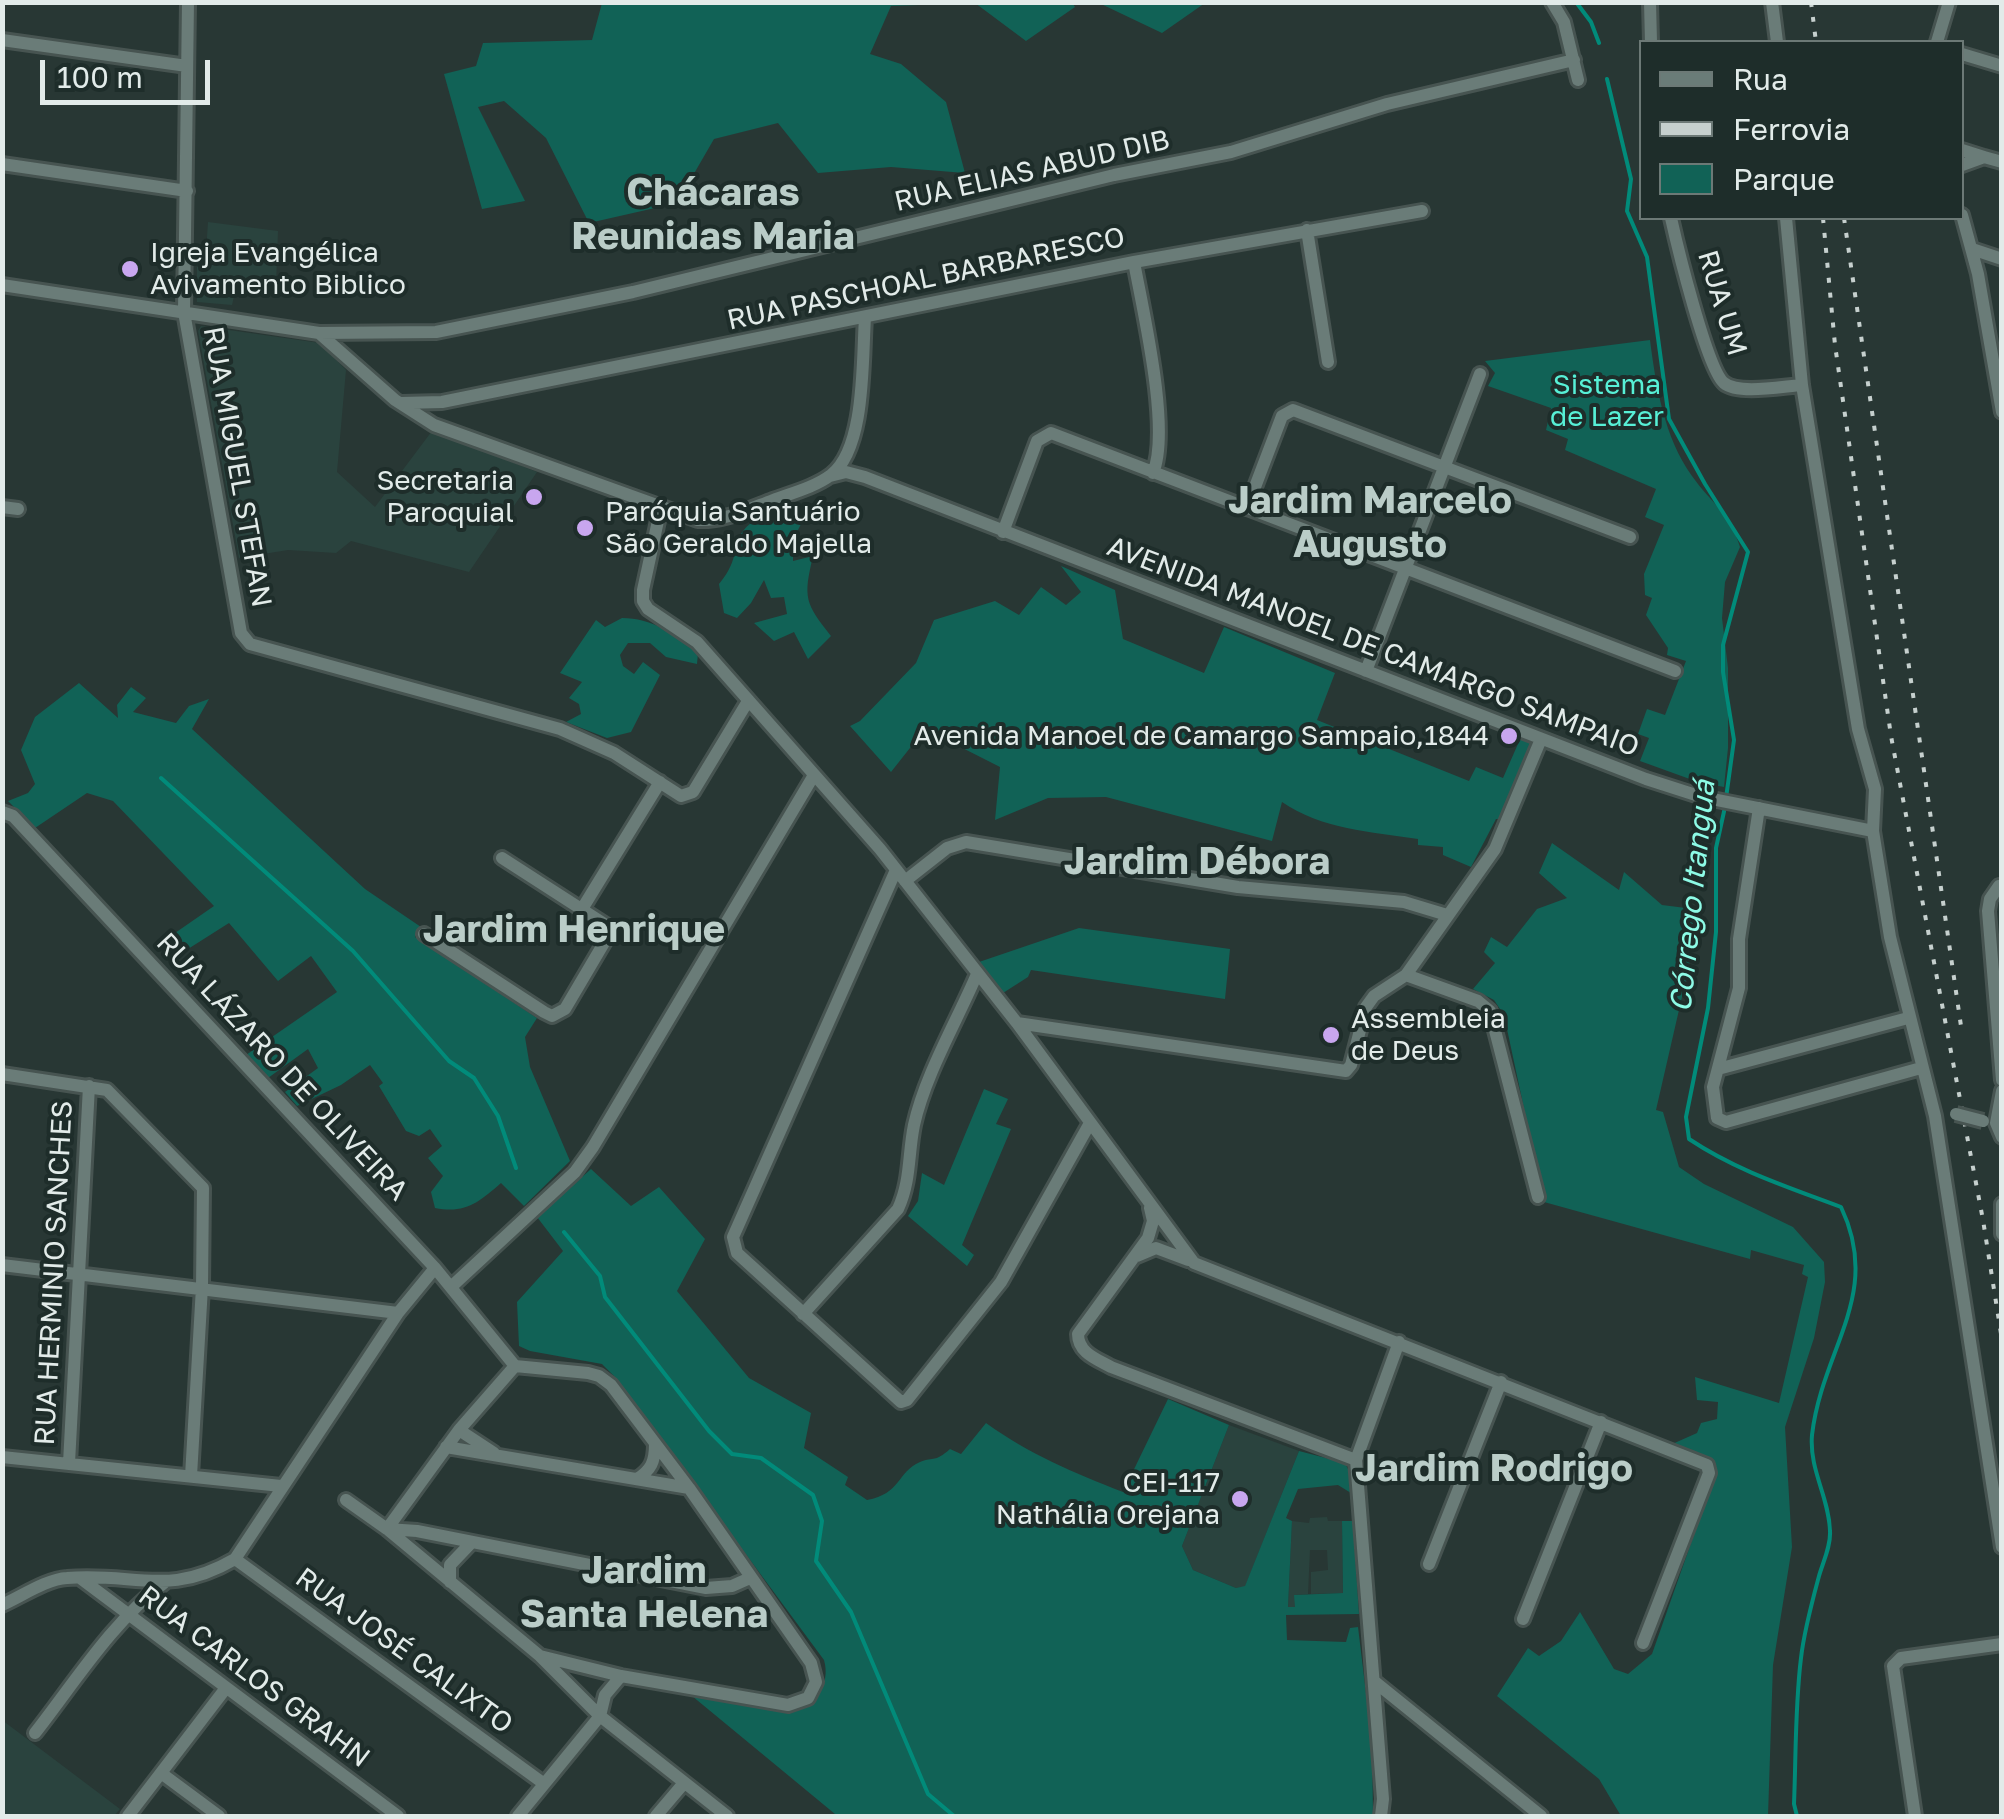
<!DOCTYPE html>
<html>
<head>
<meta charset="utf-8">
<style>
  body { margin:0 }
  #map { position:relative; width:2004px; height:1819px; overflow:hidden; background:#283734; font-family:"Golos Text",sans-serif }
  canvas { display:block }
  .frame { position:absolute; inset:0; border:5px solid #e2ebe9; pointer-events:none }
  .legend { position:absolute; left:1639px; top:40px; width:325px; height:180px; box-sizing:border-box; background:#1e2d2a; border:2px solid #6c7976; margin:0; padding:12px 18px; list-style:none; font-size:30px; color:#e2ebe9 }
  .legend li { display:flex; align-items:center; gap:20px; height:50px }
  .legend b { width:50px; border:2px solid #6c7976 }
  .scale { position:absolute; left:40px; top:60px; width:170px; height:45px; box-sizing:border-box; border:5px solid #e2ebe9; border-top:0; padding-left:12px; font-size:30px; line-height:35px; white-space:nowrap; color:#e2ebe9; -webkit-text-stroke:8px #1e2d2a; paint-order:stroke }
</style>
</head>
<body>
<div id="map">
<canvas width="2004" height="1819"></canvas>
<div class="frame"></div>
<ul class="legend">
<li><b style="height:12px;background:#6a7c78"></b>Rua</li>
<li><b style="height:12px;background:#c6d0ce"></b>Ferrovia</li>
<li><b style="height:28px;background:#116256"></b>Parque</li>
</ul>
<div class="scale">100 m</div>
</div>
<script>
const g = document.querySelector('canvas').getContext('2d');
g.lineJoin = 'round';
function fill(path, color) {
  g.fillStyle = color;
  g.fill(path, 'evenodd');
}
function trace(path, color, width, dash) {
  g.strokeStyle = color;
  g.lineWidth = width;
  g.lineCap = dash ? 'butt' : 'round';
  g.setLineDash(dash || []);
  g.stroke(path);
}
function drawText(font, color, halo, rows, align = 'center') {
  g.font = font + ' "Golos Text",sans-serif';
  g.lineWidth = 8;
  g.setLineDash([]);
  g.textBaseline = 'middle';
  g.strokeStyle = halo;
  g.fillStyle = color;
  for (const [text, x, y, turn = 0] of rows) {
    g.save();
    g.translate(x, y);
    g.rotate((+turn || 0) * Math.PI / 180);
    g.textAlign = isNaN(turn) ? turn : align;
    if (halo) g.strokeText(text, 0, 0);
    g.fillText(text, 0, 0);
    g.restore();
  }
}
fill(new Path2D(`
  M208 222 278 231 276 285 238 280 232 305 197 302V267L205 266Z
  M201 326 320 343 346 370 337 472 375 507 432 431 537 472 469 572 351 541 336 553 288 550 239 558 198 331Z
  M1229 1425 1299 1451 1245 1587 1236 1588 1193 1570 1182 1546Z
  M1327 1517 1328 1521H1342L1343 1593 1311 1594V1572L1328 1570 1327 1550H1310L1308 1594 1295 1595V1607H1288L1292 1521 1309 1523 1310 1518Z
  M2 1720 120 1809 114 1816H3Z`), '#2a433e');
fill(new Path2D(`
  M1072 2 1075 7 1026 41 975 3 891 6 870 54 901 64 946 102 965 173 891 167 818 173 778 123 714 139 677 203 589 223 546 138 504 101 478 107 525 201 482 209 444 74 476 66 483 43 592 40 602 3Z
  M1099 3 1205 2V3L1162 33Z
  M1650 340C1656 386 1664 437 1692 476 1711 503 1730 513 1740 547L1725 582 1722 618 1728 668V748L1724 787 1698 782 1640 761 1649 738 1638 734 1647 709 1665 715 1686 661 1667 655 1668 648 1646 615 1652 598 1645 595 1644 574 1664 525 1645 517 1656 489 1565 450 1568 439 1546 430 1551 408 1488 386 1495 373 1485 361Z
  M778 508H791L801 524 793 540V561L813 556C803 598 805 603 831 636L808 659 794 632 774 641 754 623 787 614 784 597 771 598 764 580 751 603 737 618 724 613 719 584C750 548 718 534 778 508Z
  M1061 566 1115 590 1123 639 1204 673 1224 627 1335 673 1317 720 1469 781 1476 767 1503 778 1521 737 1533 742 1500 819H1496L1471 867 1443 855V847L1418 845V839C1371 832 1321 829 1282 802L1272 841 1106 797 1048 798 995 820 1000 767 925 729 891 772 850 726 860 721 916 663 934 620 995 601 1019 615 1041 587 1066 605 1081 592Z
  M622 618C651 618 676 634 698 653L697 664 666 657 650 643H628L620 655 623 666 634 674 643 662 660 675 631 732 607 738 566 722 581 714 579 704 569 698 582 682 560 673 596 620 605 627Z
  M79 683 118 718 117 705 131 687 146 698 133 712 176 723 189 706 209 699 192 729 365 889 421 927 415 937 537 1018 525 1037 530 1067 570 1161 524 1206 501 1183C479 1202 466 1214 435 1208L431 1192 443 1176 428 1158 442 1146 430 1129 419 1136 406 1131 379 1086 383 1083 370 1065 341 1085 297 1106 285 1092 318 1068 308 1049 268 1078 246 1055 337 992 311 956 278 981 229 923 188 949 175 933 214 906 113 801 87 793 35 828 8 801 28 793 35 784 21 750 35 717Z
  M1552 843 1619 890 1624 872 1662 905 1694 909 1690 962 1656 1110 1663 1112 1679 1167 1704 1184 1793 1227 1824 1262 1825 1282 1814 1338 1785 1427 1792 1547 1773 1665 1768 1816H1621L1599 1779 1497 1696 1528 1648 1539 1656 1561 1641 1580 1612 1614 1669 1628 1674 1652 1654 1716 1472 1708 1460 1670 1445 1697 1433 1701 1423 1717 1419 1718 1402 1697 1400 1695 1377 1779 1403 1808 1277 1802 1274 1804 1265 1751 1250 1750 1259 1544 1202 1504 1015 1494 1000 1473 989 1495 963 1484 952 1491 937 1507 947 1537 909 1567 898 1539 873Z
  M1079 928 1230 949 1225 999 1031 970 1028 977 1003 993 979 962Z
  M984 1089 1008 1099 996 1124 1011 1129 962 1245 974 1255 967 1266 908 1216 918 1201 922 1173 944 1185Z
  M591 1169 631 1206 659 1187 705 1239 677 1291 749 1378 811 1413 804 1448 848 1477 845 1485 867 1500C901 1494 897 1472 920 1462 935 1456 934 1463 950 1449L961 1454 986 1423C1029 1454 1074 1473 1123 1492L1168 1399 1229 1425 1182 1546 1193 1570 1236 1588 1245 1586 1299 1451 1345 1463 1350 1473 1351 1493 1338 1485 1298 1489 1286 1518 1292 1521 1288 1607H1295L1294 1595 1343 1593 1342 1521H1353L1359 1614 1286 1615 1287 1640 1346 1642 1350 1628 1358 1627 1372 1743 1373 1816H833L835 1814 686 1691 792 1712C815 1707 831 1684 824 1660L614 1376 602 1364 530 1351 519 1346 517 1302 563 1251 537 1217Z`), '#116256');
trace(new Path2D(`
  M1576 2 1591 22 1599 43
  M1607 79 1631 179 1627 211 1647 257 1669 419 1705 484 1748 552 1723 645V672L1734 740 1726 798
  M161 778 353 951 449 1061 474 1078 498 1116 516 1168
  M1725 807 1716 848V932L1708 1008 1686 1117 1689 1139C1737 1171 1788 1187 1841 1207 1883 1295 1822 1348 1812 1435 1809 1470 1829 1497 1830 1531 1831 1546 1823 1562 1819 1576 1812 1602 1804 1631 1801 1658 1795 1706 1796 1756 1794 1804L1797 1816
  M564 1232 600 1276 605 1297 709 1431 732 1454 761 1458 813 1495 822 1521 816 1561 851 1612 928 1794 954 1816`), '#018b7a', 4);
const minor = new Path2D(`
  M188 2 184 312 241 633 250 644 560 729 614 753 681 796 693 792 748 701
  M1552 2 1564 22 1578 80
  M1650 2 1651 42
  M1772 2 1777 42
  M2 40 187 66
  M1937 42 1949 2
  M1962 54 2002 66
  M1962 150 1984 157 1962 165
  M1984 157 2002 162
  M2 164 187 191
  M1962 215 1978 274 2002 412
  M1671 218C1677 245 1707 369 1724 383 1738 395 1784 386 1802 385
  M1786 218 1802 385 1858 729 1875 789 1873 831 1890 937 1935 1116 2002 1547
  M1307 230 1328 362
  M1972 249 2002 259
  M1134 262C1143 311 1171 430 1153 473
  M2 285 319 333 395 400 434 425 698 520C725 521 749 509 773 500 792 493 815 487 831 475 866 448 862 359 865 318
  M319 333 436 332 633 292 1114 175 1231 152 1387 104 1574 60
  M402 403 442 402 1134 262 1422 211
  M830 476 846 472 865 477 1646 779 1702 797 1873 831
  M2 507 18 509
  M661 507 643 590V601L648 609 697 642 880 849 1017 1023 1194 1263 1707 1465 1709 1473 1643 1643
  M1247 508 1282 416 1293 410 1630 537
  M1003 532 1037 441 1051 433 1675 671
  M1366 671 1480 374
  M1759 808 1739 939V988L1713 1087 1717 1118 1726 1122 1921 1068
  M2 812 13 816 435 1268 515 1366
  M896 870 733 1237 737 1253 901 1402 907 1400 1001 1282 1090 1123
  M905 881 947 848 966 842 1238 887 1404 902 1447 915
  M1999 886 1990 899 1988 911 2002 1080
  M582 909 660 782
  M424 934 544 1012 552 1016 565 1009 611 931 606 925 502 858
  M1406 975 1478 1001 1490 1011 1538 1197
  M1017 1023 1346 1071 1351 1065 1366 1007 1374 996 1406 975 1495 849 1541 739
  M1718 1069 1908 1018
  M2 1074 107 1090 203 1188 202 1287 191 1476
  M2002 1091 1996 1123 2002 1137
  M2002 1204V1234
  M1150 1208 1153 1221 1148 1238 1078 1334C1078 1353 1097 1359 1111 1367L1356 1460
  M1137 1256 1156 1248 1188 1260
  M2 1265 398 1313
  M451 1287 575 1172 593 1147 814 775
  M803 1314 898 1209C911 1181 908 1154 914 1125 925 1075 957 1021 977 974
  M515 1366 588 1373 599 1376 611 1385 689 1488 811 1663 816 1682 808 1698 788 1705 621 1676 540 1656
  M459 1430 494 1453
  M446 1447 689 1488
  M2 1457 281 1486
  M69 1463 89 1086
  M637 1479C651 1470 655 1462 655 1444
  M346 1500 387 1529 540 1656 600 1716 727 1816
  M387 1529 417 1531 706 1588 732 1586 750 1578
  M387 1529 459 1430 515 1366
  M235 1559 543 1783
  M1429 1564 1501 1382
  M80 1578 398 1816
  M450 1582V1565L470 1544
  M2 1605C22 1596 47 1579 67 1578 135 1572 168 1598 235 1559L398 1313 435 1268
  M1523 1619 1601 1422
  M1375 1682 1541 1816
  M600 1716 605 1695 621 1676
  M35 1733C75 1682 112 1622 164 1583
  M161 1773 219 1816
  M128 1816 226 1688
  M518 1816 600 1716
  M656 1816 684 1783
  M1381 1816 1383 1799 1356 1460 1399 1342
  M1915 1816 1893 1666 1901 1658 2002 1644`);
trace(minor, '#475451', 18);
trace(minor, '#6a7c78', 12);
trace(new Path2D(`
  M1811 2 1816 42
  M1823 218 1835 345 1891 736 1983 1220 2002 1340
  M1844 218 1962 1033`), '#c6d0ce', 4, [5, 10]);
const minorBridge = new Path2D(`
  M1956 1114 1983 1121`);
trace(minorBridge, '#475451', 18, []);
trace(minorBridge, '#6a7c78', 12);
for (const [x, y, r, color] of [
  [130,269,10,"#c8a6ef"],
  [534,497,10,"#c8a6ef"],
  [585,528,10,"#c8a6ef"],
  [1509,736,10,"#c8a6ef"],
  [1331,1035,10,"#c8a6ef"],
  [1240,1499,10,"#c8a6ef"]
]) {
  const dot = new Path2D();
  dot.arc(x, y, r, 0, 2 * Math.PI);
  g.fillStyle = color;
  g.fill(dot);
  trace(dot, '#1e2d2a', 4);
}
drawText('28px', '#e2ebe9', '#1e2d2a', [
  ["RUA ELIAS ABUD DIB",1032,171,-13],
  ["RUA PASCHOAL BARBARESCO",926,279,-12],
  ["RUA UM",1722,303,73],
  ["RUA MIGUEL STEFAN",237,467,80],
  ["AVENIDA MANOEL DE CAMARGO SAMPAIO",1373,647,21],
  ["RUA LÁZARO DE OLIVEIRA",282,1067,47],
  ["RUA HERMINIO SANCHES",54,1273,-87],
  ["RUA JOSÉ CALIXTO",404,1651,36],
  ["RUA CARLOS GRAHN",254,1677,37]
]);
drawText('28px', '#e2ebe9', '#1e2d2a', [
  ["Igreja Evangélica",150,253],
  ["Avivamento Biblico",150,285],
  ["Secretaria",514,481,"right"],
  ["Paroquial",514,513,"right"],
  ["Paróquia Santuário",605,512],
  ["São Geraldo Majella",605,544],
  ["Avenida Manoel de Camargo Sampaio,1844",1489,736,"right"],
  ["Assembleia",1351,1019],
  ["de Deus",1351,1051],
  ["CEI-117",1220,1483,"right"],
  ["Nathália Orejana",1220,1515,"right"]
], 'left');
drawText('28px', '#57f0d6', '#1e2d2a', [
  ["Sistema",1607,385],
  ["de Lazer",1607,417]
]);
drawText('italic 30px', '#8dfbe6', '#1e2d2a', [
  ["Córrego Itanguá",1693,896,-84]
]);
drawText('bold 38px', '#bacdc8', '#1e2d2a', [
  ["Chácaras",713,193],
  ["Reunidas Maria",713,237],
  ["Jardim Marcelo",1370,501],
  ["Augusto",1370,545],
  ["Jardim Débora",1197,862],
  ["Jardim Henrique",574,930],
  ["Jardim Rodrigo",1494,1469],
  ["Jardim",644,1571],
  ["Santa Helena",644,1615]
]);
</script>
</body>
</html>
